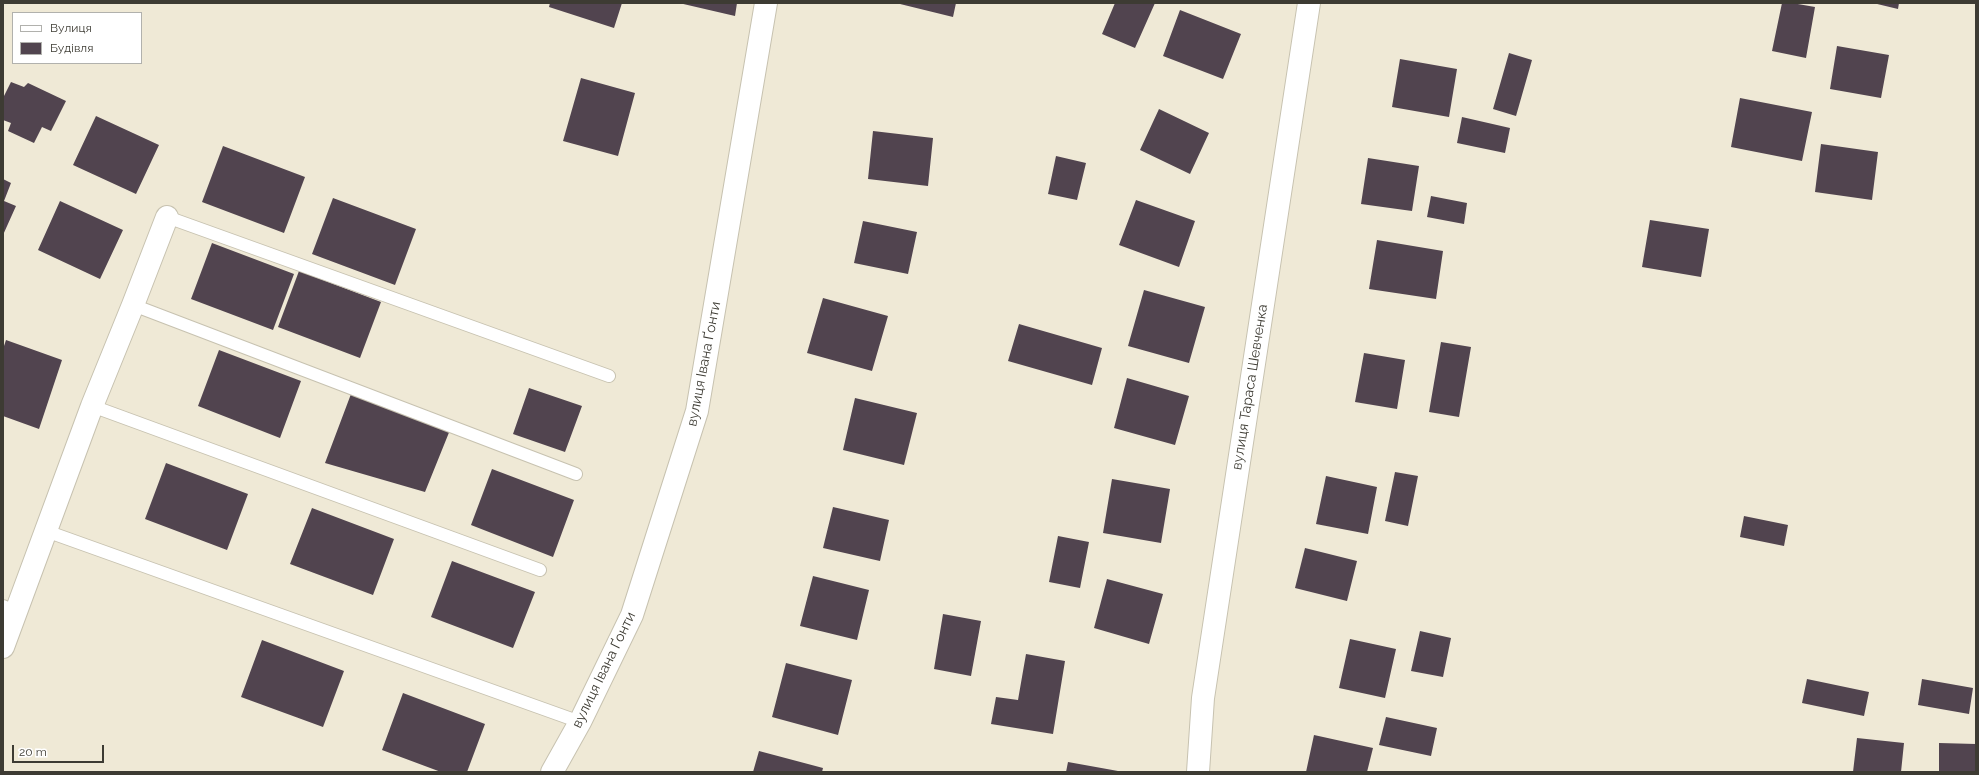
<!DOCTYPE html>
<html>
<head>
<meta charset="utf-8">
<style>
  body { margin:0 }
  #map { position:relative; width:1979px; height:775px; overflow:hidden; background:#efe9d6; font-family:Raleway,sans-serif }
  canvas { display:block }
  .frame { position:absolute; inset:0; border:4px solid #3d3b33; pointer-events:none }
  .legend { position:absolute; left:12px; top:12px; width:130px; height:52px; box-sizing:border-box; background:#fff; border:1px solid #b1b1ad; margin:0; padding:5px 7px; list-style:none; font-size:12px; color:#3d3b33 }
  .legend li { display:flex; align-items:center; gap:8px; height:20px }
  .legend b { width:20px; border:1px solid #b1b1ad }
  .scale { position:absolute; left:12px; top:745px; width:92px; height:18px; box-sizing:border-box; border:2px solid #3d3b33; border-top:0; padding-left:5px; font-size:12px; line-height:14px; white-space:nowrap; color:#3d3b33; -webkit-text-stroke:3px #fff; paint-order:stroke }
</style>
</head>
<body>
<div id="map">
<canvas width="1979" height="775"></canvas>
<div class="frame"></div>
<ul class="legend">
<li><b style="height:5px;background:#fff"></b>Вулиця</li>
<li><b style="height:11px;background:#51444f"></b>Будівля</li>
</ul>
<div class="scale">20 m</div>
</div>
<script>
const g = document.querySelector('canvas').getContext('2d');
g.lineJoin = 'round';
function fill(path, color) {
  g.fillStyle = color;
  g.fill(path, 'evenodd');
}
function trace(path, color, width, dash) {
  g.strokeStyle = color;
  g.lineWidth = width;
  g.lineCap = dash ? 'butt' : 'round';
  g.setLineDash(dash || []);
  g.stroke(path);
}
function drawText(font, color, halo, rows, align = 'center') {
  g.font = font + ' Raleway,sans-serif';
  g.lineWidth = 4;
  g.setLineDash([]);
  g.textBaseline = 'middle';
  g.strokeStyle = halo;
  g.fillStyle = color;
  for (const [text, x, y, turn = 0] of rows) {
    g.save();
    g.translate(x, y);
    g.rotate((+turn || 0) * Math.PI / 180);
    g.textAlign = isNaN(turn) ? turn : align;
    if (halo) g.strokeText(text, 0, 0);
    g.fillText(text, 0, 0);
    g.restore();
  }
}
fill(new Path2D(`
  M550 3H622L614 28 549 7Z
  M679 3H737L735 16Z
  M896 3H956L953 17Z
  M1115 3H1155L1135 48 1102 34Z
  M1782 3H1792L1815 7 1806 58 1772 51Z
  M1873 3H1899L1898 9Z
  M1180 10 1241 34 1223 79 1163 56Z
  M1837 46 1889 55 1881 98 1830 89Z
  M1509 53 1532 60 1516 116 1493 109Z
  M1400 59 1457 69 1449 117 1392 107Z
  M581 78 635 93 618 156 563 141Z
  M11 82 24 87 28 83 66 101 51 131 42 127 34 143 8 131 11 123 3 120V98Z
  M1740 98 1812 112 1802 161 1731 147Z
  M1159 109 1209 133 1190 174 1140 150Z
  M96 116 159 145 136 194 73 165Z
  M1462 117 1510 128 1505 153 1457 143Z
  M873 131 933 138 928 186 868 179Z
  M1821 144 1878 152 1872 200 1815 192Z
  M223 146 305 177 284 233 202 202Z
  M1056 156 1086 163 1077 200 1048 194Z
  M1368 158 1419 166 1412 211 1361 204Z
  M3 179 11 183 4 201 16 206 3 235Z
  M1431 196 1467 203 1464 224 1427 217Z
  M333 198 416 229 395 285 312 254Z
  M1136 200 1195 221 1179 267 1119 245Z
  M60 201 123 230 100 279 38 250Z
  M1650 220 1709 229 1701 277 1642 267Z
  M863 221 917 232 908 274 854 263Z
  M1377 240 1443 251 1436 299 1369 289Z
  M212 243 294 274 273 330 191 299Z
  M299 271 381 302 360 358 278 327Z
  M1144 290 1205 307 1189 363 1128 346Z
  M823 298 888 316 872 371 807 353Z
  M1019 324 1102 348 1092 385 1008 361Z
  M6 340 62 360 39 429 3 416V349Z
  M1441 342 1471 347 1459 417 1429 412Z
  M219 350 301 381 280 438 198 406Z
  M1364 353 1405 360 1397 409 1355 402Z
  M1127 378 1189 396 1175 445 1114 428Z
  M529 388 582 406 565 452 513 434Z
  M351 394 450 430 425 492 325 463Z
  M855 398 917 413 904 465 843 450Z
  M166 463 248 494 227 550 145 519Z
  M492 469 574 500 553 557 471 525Z
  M1395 472 1418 476 1408 526 1385 521Z
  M1326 476 1377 487 1368 534 1316 524Z
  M1112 479 1170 489 1161 543 1103 533Z
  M833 507 889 520 880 561 823 548Z
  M312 508 394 539 373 595 290 564Z
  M1744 516 1788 525 1784 546 1740 537Z
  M1058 536 1089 542 1080 588 1049 582Z
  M1305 548 1357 561 1347 601 1295 588Z
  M452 561 535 592 513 648 431 617Z
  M813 576 869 590 857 640 800 626Z
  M1107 579 1163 594 1149 644 1094 628Z
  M943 614 981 621 971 676 934 669Z
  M1420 631 1451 638 1443 677 1411 671Z
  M1350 639 1396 649 1385 698 1339 688Z
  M262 640 344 671 323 727 241 697Z
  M1026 654 1065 661 1053 734 991 724 996 697 1018 700Z
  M786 663 852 680 838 735 772 717Z
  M1807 679 1869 692 1864 716 1802 703Z
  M1922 679 1973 688 1969 714 1918 705Z
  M403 693 485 724 467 772H441L382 750Z
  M1386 717 1437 728 1431 756 1379 745Z
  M1314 735 1373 748 1367 772H1306Z
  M1857 738 1904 743 1901 772H1853Z
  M1939 743 1976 744V772H1939Z
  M759 751 823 768 822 772H753Z
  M1068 762 1118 771V772H1066Z`), '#51444f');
const lane = new Path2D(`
  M167 217 609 376
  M133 305 576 474
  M92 406 540 570
  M46 531 580 722
  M3 606 17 612`);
const street = new Path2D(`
  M3 647 92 406 133 305 167 217
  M552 772 580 722 632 615 697 411 766 3`);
const secondary = new Path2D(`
  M1198 772 1203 698 1309 3`);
trace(lane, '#c7c2b0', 14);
trace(street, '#c7c2b0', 24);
trace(secondary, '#c7c2b0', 24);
trace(lane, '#fff', 12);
trace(street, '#fff', 22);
trace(secondary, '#fff', 22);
drawText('14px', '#3d3b33', '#fff', [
  ["вулиця Івана Ґонти",704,364,-79],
  ["вулиця Тараса Шевченка",1250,387,-81],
  ["вулиця Івана Ґонти",604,670,-64]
]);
</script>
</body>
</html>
